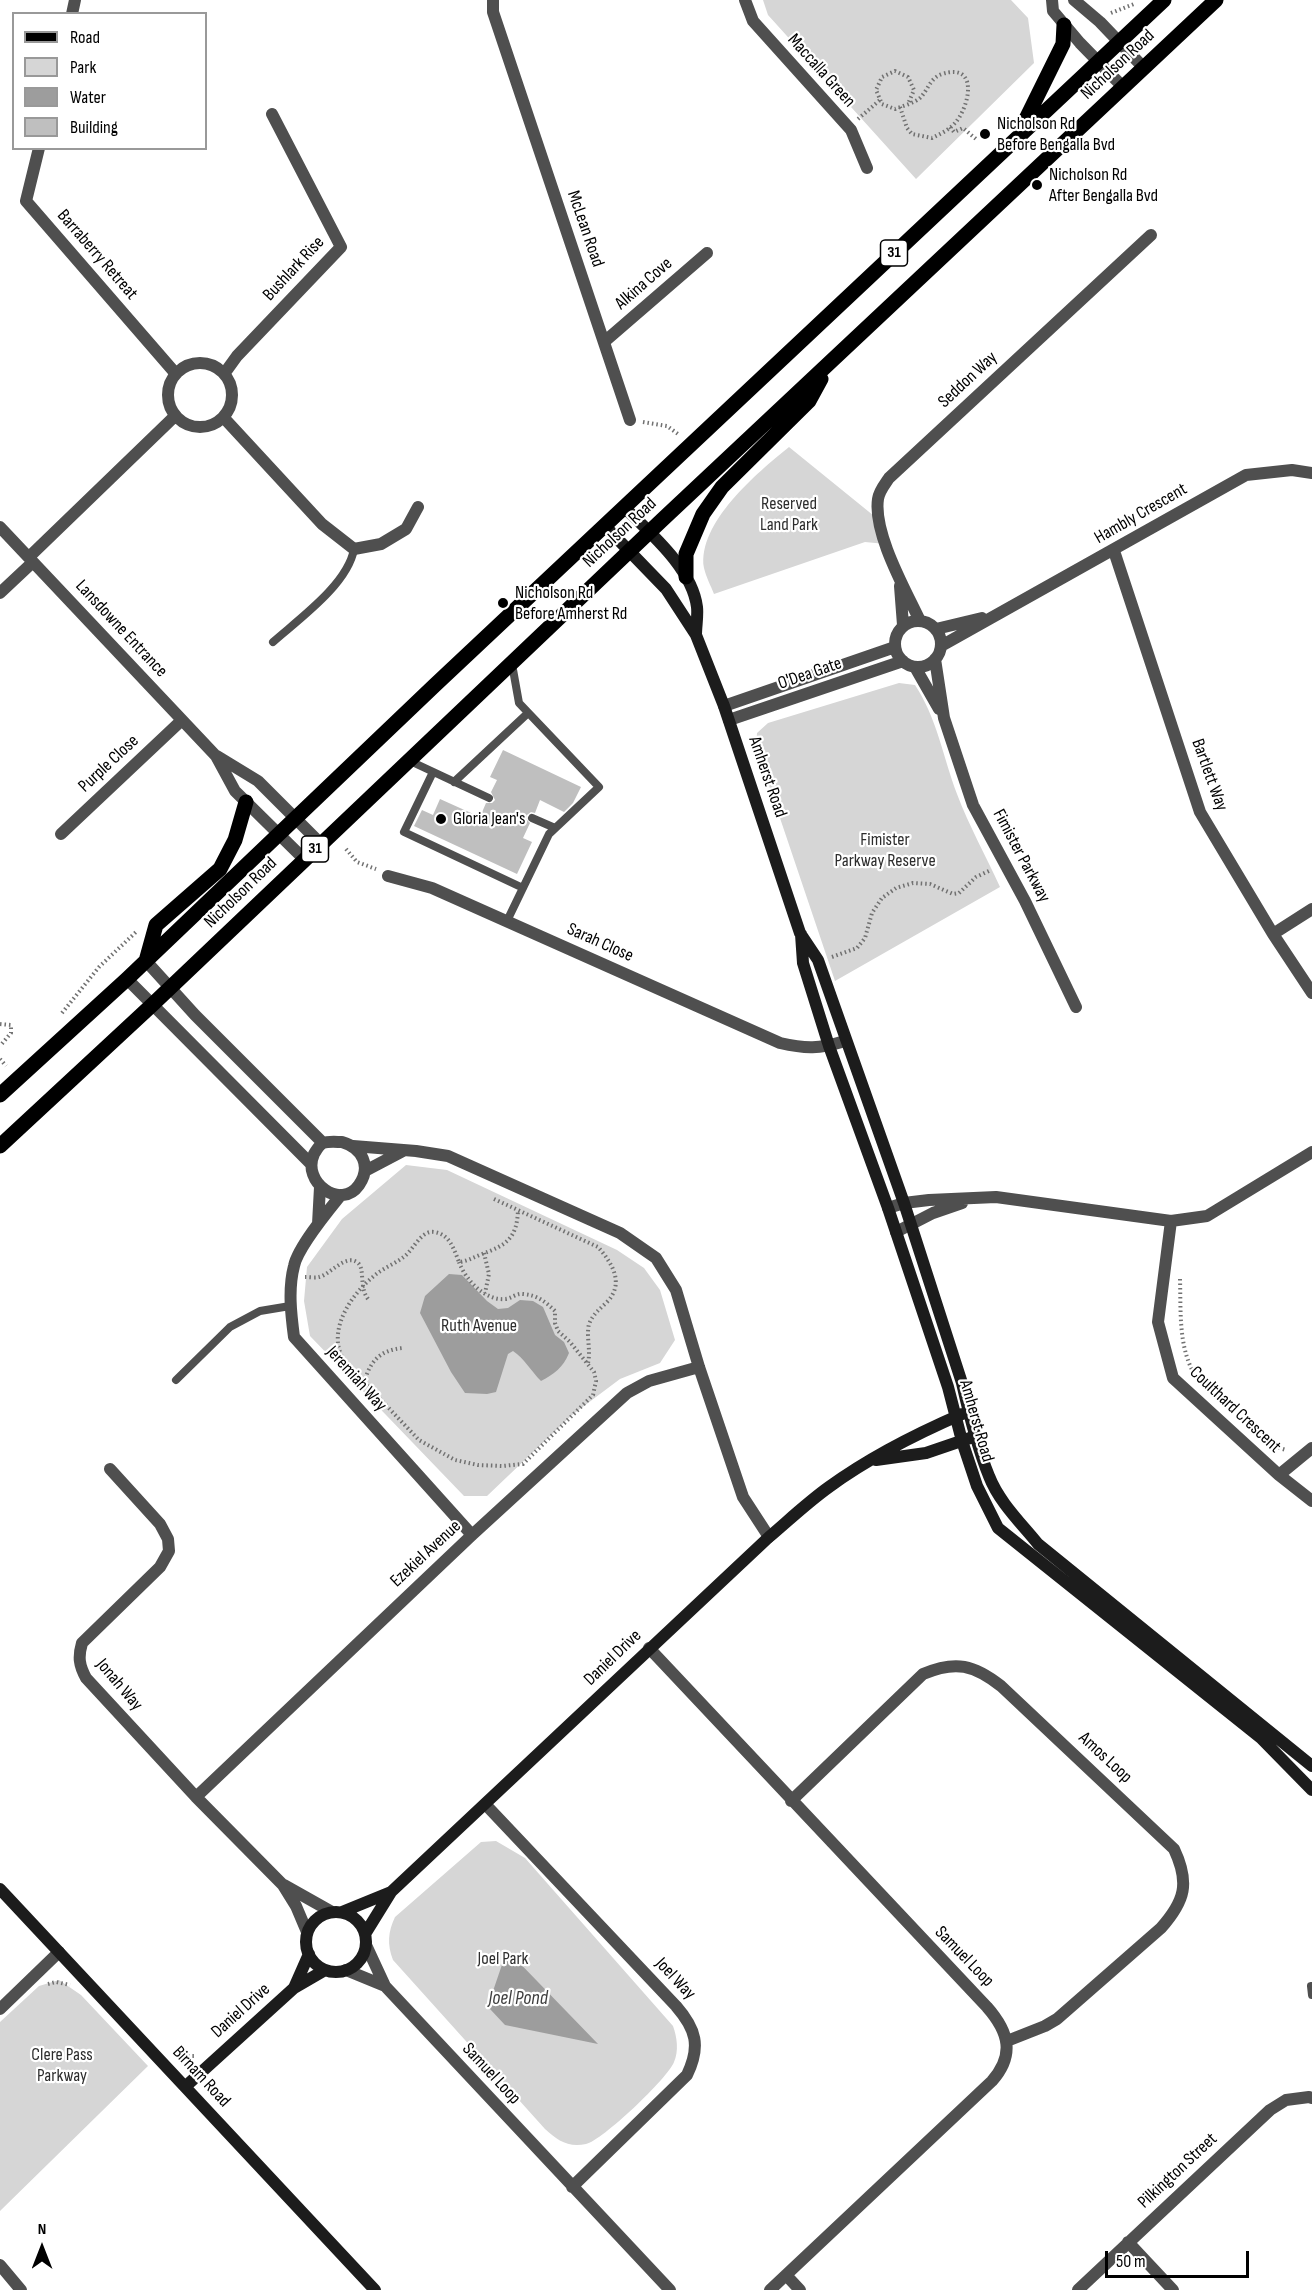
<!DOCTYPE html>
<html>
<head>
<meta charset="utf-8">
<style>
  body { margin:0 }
  #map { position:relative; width:1312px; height:2290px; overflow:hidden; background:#fff; font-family:"Sofia Sans Condensed",sans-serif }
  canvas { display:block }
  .legend { position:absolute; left:12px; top:12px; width:195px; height:138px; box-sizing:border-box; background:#fff; border:2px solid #999; margin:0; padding:8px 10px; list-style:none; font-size:18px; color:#000 }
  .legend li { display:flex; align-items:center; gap:12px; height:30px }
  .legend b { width:30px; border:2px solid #999 }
  .north { position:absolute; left:12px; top:2218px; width:60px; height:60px; -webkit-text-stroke:4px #fff; paint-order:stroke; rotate:0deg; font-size:16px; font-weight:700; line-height:24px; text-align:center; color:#000 }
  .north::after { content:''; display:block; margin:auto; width:21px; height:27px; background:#000; clip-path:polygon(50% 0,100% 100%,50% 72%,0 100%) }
  .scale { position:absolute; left:1105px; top:2251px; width:144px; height:27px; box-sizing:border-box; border:3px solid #000; border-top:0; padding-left:8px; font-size:18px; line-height:21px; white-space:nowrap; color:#000; -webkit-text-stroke:4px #fff; paint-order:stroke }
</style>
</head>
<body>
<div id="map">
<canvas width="1312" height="2290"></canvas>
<ul class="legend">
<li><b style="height:8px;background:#000"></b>Road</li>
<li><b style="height:16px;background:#d6d6d6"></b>Park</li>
<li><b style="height:16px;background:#9d9d9d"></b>Water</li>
<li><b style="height:16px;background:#bfbfbf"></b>Building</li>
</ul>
<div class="north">N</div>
<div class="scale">50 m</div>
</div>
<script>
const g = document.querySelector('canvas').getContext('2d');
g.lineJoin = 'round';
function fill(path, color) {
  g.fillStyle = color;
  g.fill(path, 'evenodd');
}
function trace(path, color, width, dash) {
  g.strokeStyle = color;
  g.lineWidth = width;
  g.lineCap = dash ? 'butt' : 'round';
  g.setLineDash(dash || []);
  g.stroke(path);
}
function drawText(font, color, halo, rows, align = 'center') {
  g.font = font + ' "Sofia Sans Condensed",sans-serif';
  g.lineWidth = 4.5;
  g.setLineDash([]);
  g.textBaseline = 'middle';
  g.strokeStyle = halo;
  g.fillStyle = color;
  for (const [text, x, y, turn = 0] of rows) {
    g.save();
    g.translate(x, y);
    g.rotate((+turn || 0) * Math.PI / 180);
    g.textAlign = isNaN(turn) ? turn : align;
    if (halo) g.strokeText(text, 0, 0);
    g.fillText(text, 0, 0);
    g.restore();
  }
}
fill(new Path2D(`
  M763 0H1011L1028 18 1034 63 916 179 768 15Z
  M789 447 879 520 886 544 865 542 714 594C711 586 706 577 704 568 697 523 758 472 789 447Z
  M899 683 915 685C937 718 943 757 957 794 969 826 986 856 1000 887L835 981 756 747 757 733 768 723Z
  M406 1165 447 1170 617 1250 644 1268 660 1290 675 1340 660 1363 620 1379 572 1415 487 1496H464L310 1336 304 1301 307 1267 342 1219Z
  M496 1841 525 1858 673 2026C677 2037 679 2051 674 2062 668 2078 602 2141 586 2144 568 2148 557 2140 545 2129L393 1960C387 1944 388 1932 395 1917L481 1842Z
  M59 1980 81 1995 148 2066 0 2211V2022L39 1986Z`), '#d6d6d6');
fill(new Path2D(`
  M449 1274 462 1275 487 1301 498 1309 508 1308 520 1300 533 1301 543 1307 555 1335 564 1342 569 1353C563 1368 554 1374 541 1381 531 1371 524 1358 513 1351L508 1354 496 1392 487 1394 465 1393 451 1372 420 1313 425 1296Z
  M507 1950 598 2044 505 2025 490 2009 492 1994Z`), '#9d9d9d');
fill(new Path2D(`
  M503 750 581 787 573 803 564 812 540 800 535 813 531 812 527 815 526 819 530 823 523 838 532 842 517 874 414 826 422 810 433 815 440 799 480 817 486 803H492L495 800 491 792 497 780 490 777Z`), '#bfbfbf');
trace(new Path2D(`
  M1111 13 1134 4
  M900 107 907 128 912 134 932 138C940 134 949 130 955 123 970 106 979 62 942 74 930 78 928 90 920 98 914 103 903 106 895 109L882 104 876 90 882 77 895 71 908 77 914 90 908 104
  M858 119 880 100
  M950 127 954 132 963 128 976 139
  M643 422 667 426 678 434
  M346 849 357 862 376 869
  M832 957 857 948 865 938 872 913 882 898 896 888 913 883 930 884 953 894 959 893 976 877 991 870
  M62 1013 99 967 136 932
  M0 1024 11 1025V1033L0 1046
  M0 1059 6 1066
  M494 1199 598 1247C612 1263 625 1283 607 1302 600 1309 593 1314 589 1324 586 1336 591 1350 588 1363
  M484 1253 489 1274 485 1293
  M459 1262C465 1279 485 1301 505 1299 511 1299 516 1293 523 1294 537 1295 546 1302 555 1311V1323L558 1331 570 1342 594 1372 596 1381 593 1395 523 1464 502 1466 478 1465 455 1460 419 1440 345 1362C324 1331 353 1291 379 1272 388 1266 398 1262 406 1255 414 1248 422 1230 434 1232 450 1234 454 1250 459 1262 468 1261 474 1257 482 1254 507 1245 517 1238 518 1210
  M305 1277C309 1277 315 1278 319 1277 331 1274 346 1253 358 1263 365 1269 359 1287 368 1299
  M1180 1279C1181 1312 1178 1348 1196 1377
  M364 1383C370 1361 380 1350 403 1348
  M1270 1445 1286 1450
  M48 1984 56 1982 70 1985
  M175 2053 182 2056H196`), '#717171', 4, [1.5, 3]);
trace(new Path2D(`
  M273 642C299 619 348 584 354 549
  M410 761 489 798
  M433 772 404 832 523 888
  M454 782 528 713
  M532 818 555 828
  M507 921 549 834 599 787 519 703 512 664
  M176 1380 230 1327 260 1311 290 1306
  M1311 1986 1312 1995`), '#4f4f4f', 8);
trace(new Path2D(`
  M493 0V12L630 420
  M745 0 753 21 851 130 867 168
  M1052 0 1053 11 1080 43 1123 87
  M1074 0 1100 22 1144 68
  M72 14 75 0
  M39 148 26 201 176 374
  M604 342 707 253
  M168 395a32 32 0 1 1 64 0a32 32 0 1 1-64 0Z
  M224 374 237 356 341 247 272 114
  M224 418 322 524 354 549 381 544 406 529 418 507
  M0 527 216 756 235 791 305 860
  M1114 551 1200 812 1273 934 1312 993
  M29 557 175 416
  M900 586 903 625
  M0 593 33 562
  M920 621C905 589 873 533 878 499 879 491 885 484 889 478L1151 235
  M895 644a23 23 0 1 1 46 0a23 23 0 1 1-46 0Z
  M936 629 982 618
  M941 646 1246 475 1292 470 1312 473
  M935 659 944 718 973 805 1025 901 1076 1007
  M915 667 939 709
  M724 706 895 647
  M729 720 903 661
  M217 756 258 781 321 844
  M61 834 182 720
  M388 876 432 888 780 1043C806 1049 819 1049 845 1041
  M1273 934 1312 909
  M146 961 195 1015 323 1143
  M127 979 310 1163
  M342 1142C362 1148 372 1166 359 1185 341 1211 301 1182 314 1154 316 1151 319 1145 323 1143 328 1141 337 1142 342 1142Z
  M353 1146 416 1151 448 1156 620 1233 656 1258 676 1290 699 1367 743 1497 769 1537
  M365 1171 403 1151
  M341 1195C328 1211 298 1247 294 1266 288 1289 291 1314 294 1337L472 1535
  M888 1208 904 1203 929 1200 996 1197 1171 1221 1207 1216 1312 1152
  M1171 1221 1158 1322 1173 1378 1279 1475 1312 1501
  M318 1224 320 1187
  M896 1232 933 1213 962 1203
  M110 1469 160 1524 168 1539 169 1551 160 1567 82 1643C78 1657 79 1665 86 1678L196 1797 283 1885 296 1906 307 1932
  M1279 1475 1312 1448
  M649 1648 987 2007C1009 2032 1015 2055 992 2081L770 2290
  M196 1797 472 1535 627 1393 649 1381 699 1367
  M791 1801 923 1674C956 1660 974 1665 1001 1686L1174 1849C1190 1883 1185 1901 1161 1928L1057 2019 1045 2026 1007 2041
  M486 1805 676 2006C696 2029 701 2046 687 2075L572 2187
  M284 1885 332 1912
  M366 1945 385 1986 670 2290
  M346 1970 385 1986
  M0 2009 59 1952
  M1128 2242 1173 2290
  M0 2265 21 2290
  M786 2275 800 2290
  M1078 2290 1270 2110 1286 2100 1309 2097 1312 2098`), '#4f4f4f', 12);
trace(new Path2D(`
  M624 507C650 533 692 568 697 607 698 616 696 626 696 635
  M605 526 666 589 696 635 724 706 800 933 818 960 904 1203 962 1383C969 1414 977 1447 989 1476 999 1502 1021 1523 1038 1544L1312 1766
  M801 934 803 963 829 1046 888 1208 948 1387 962 1441 977 1486 998 1528 1261 1738 1312 1790
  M876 1460 926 1453 970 1438
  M0 1889 375 2290
  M342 1912 391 1892
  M306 1942a30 30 0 1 1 60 0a30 30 0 1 1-60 0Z
  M365 1934 391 1892 769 1537C789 1520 808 1502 829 1487 870 1457 916 1434 962 1414
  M294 1988 309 1954
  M186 2086 294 1988 325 1970`), '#1c1c1c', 12);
trace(new Path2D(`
  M1021 129 1063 44 1064 25
  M686 577V554L703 514 722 487 809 401 821 379
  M146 961 156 925 220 869 235 840 246 802
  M0 1095 127 979 435 685 1164 0
  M0 1146 152 1005 662 520 1216 0`), '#000', 15);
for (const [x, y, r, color] of [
  [985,134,6,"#000"],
  [1037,185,6,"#000"],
  [503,603,6,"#000"],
  [441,819,6,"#000"]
]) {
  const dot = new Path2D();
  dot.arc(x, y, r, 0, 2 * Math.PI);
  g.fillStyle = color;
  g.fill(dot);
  trace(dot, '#fff', 2);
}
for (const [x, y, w] of [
  [894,253,27],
  [315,849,27]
]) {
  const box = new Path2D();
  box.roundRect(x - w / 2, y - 13, w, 26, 4.5);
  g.fillStyle = '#fff';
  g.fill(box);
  trace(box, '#000', 1.5);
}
drawText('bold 16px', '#000', null, [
  ["31",894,253],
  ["31",315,849]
]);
drawText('18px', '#000', '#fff', [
  ["Nicholson Road",1118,65,-43],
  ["Maccalla Green",821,71,48],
  ["McLean Road",585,229,71],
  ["Barraberry Retreat",97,255,49],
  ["Bushlark Rise",294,269,-47],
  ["Alkina Cove",644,284,-41],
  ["Seddon Way",968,380,-43],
  ["Hambly Crescent",1141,514,-30],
  ["Nicholson Road",620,533,-43],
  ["Lansdowne Entrance",121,629,47],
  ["O'Dea Gate",810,674,-19],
  ["Purple Close",109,764,-43],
  ["Bartlett Way",1209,775,70],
  ["Amherst Road",767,777,71],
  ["Fimister Parkway",1021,856,62],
  ["Nicholson Road",241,893,-44],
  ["Sarah Close",600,943,24],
  ["Jeremiah Way",356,1379,48],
  ["Coulthard Crescent",1235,1410,43],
  ["Amherst Road",976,1421,74],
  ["Ezekiel Avenue",426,1554,-43],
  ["Daniel Drive",613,1658,-44],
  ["Jonah Way",119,1685,50],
  ["Amos Loop",1105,1758,43],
  ["Samuel Loop",964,1957,46],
  ["Joel Way",675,1979,47],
  ["Daniel Drive",241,2011,-42],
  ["Samuel Loop",491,2074,47],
  ["Birnam Road",201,2077,47],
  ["Pilkington Street",1178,2171,-43]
]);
drawText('18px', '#000', '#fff', [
  ["Nicholson Rd",997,124],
  ["Before Bengalla Bvd",997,145],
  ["Nicholson Rd",1049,175],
  ["After Bengalla Bvd",1049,196],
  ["Nicholson Rd",515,593],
  ["Before Amherst Rd",515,614],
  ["Gloria Jean's",453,819]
], 'left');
drawText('18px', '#2d2d2d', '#fff', [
  ["Reserved",789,504],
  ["Land Park",789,525],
  ["Fimister",885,840],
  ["Parkway Reserve",885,861],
  ["Ruth Avenue",479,1326],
  ["Joel Park",503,1959],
  ["Clere Pass",62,2055],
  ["Parkway",62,2076]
]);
drawText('italic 20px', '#3e3e3e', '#fff', [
  ["Joel Pond",518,1999]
]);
</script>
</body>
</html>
